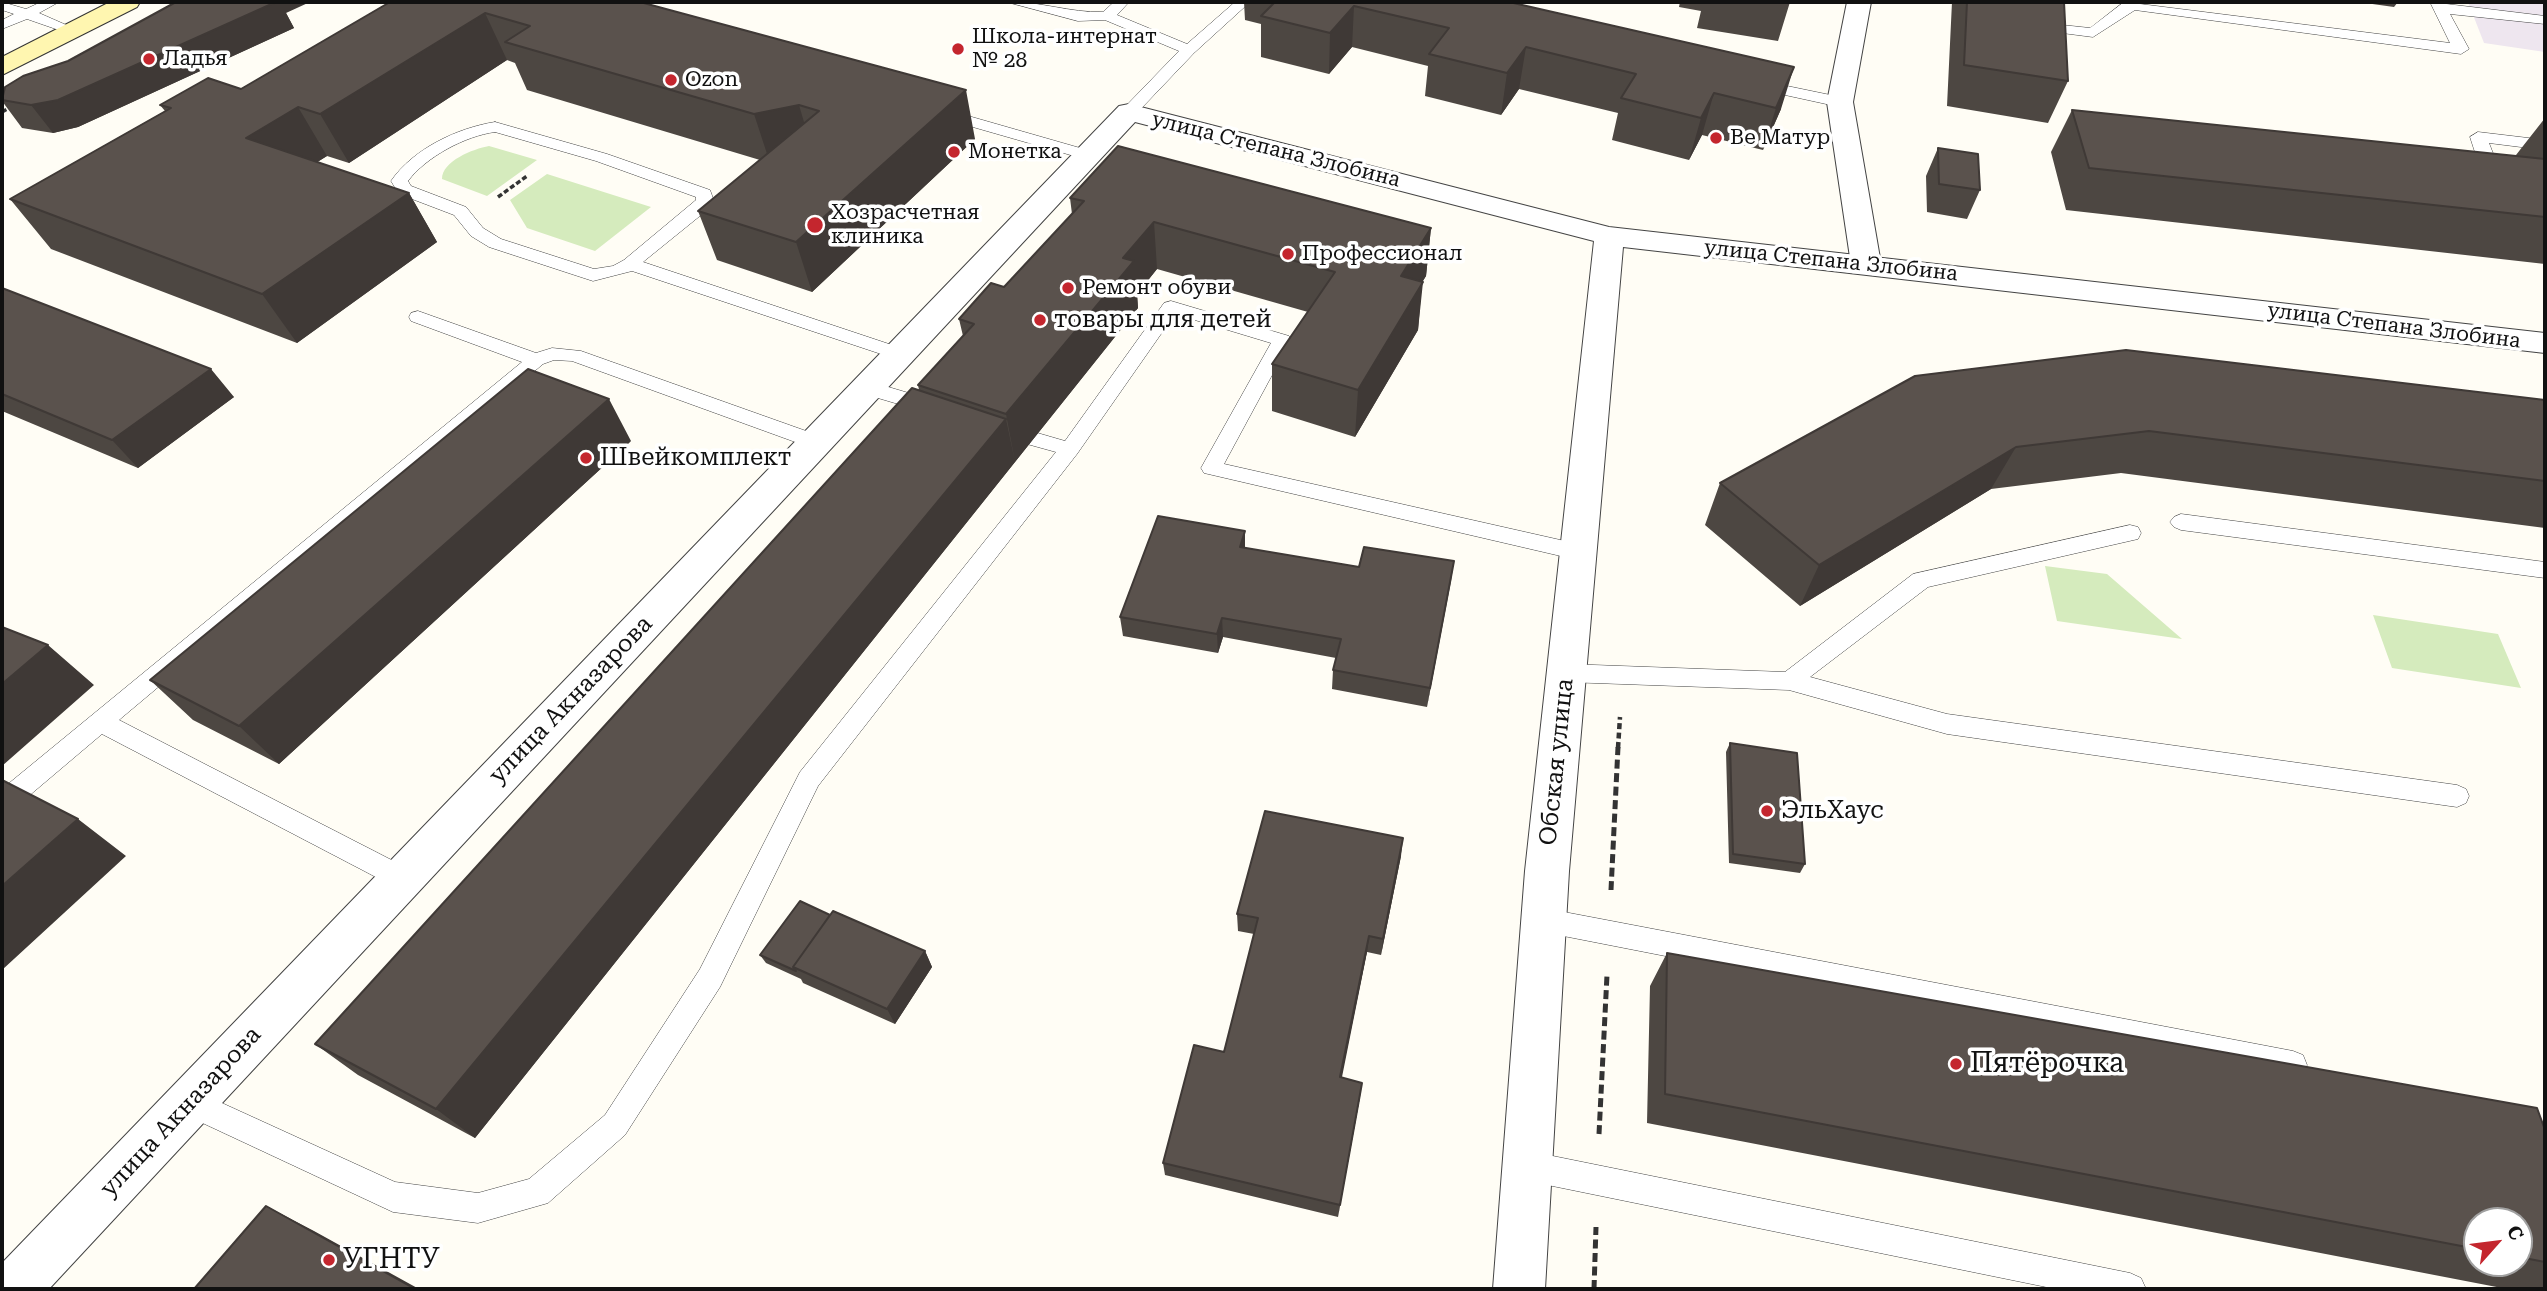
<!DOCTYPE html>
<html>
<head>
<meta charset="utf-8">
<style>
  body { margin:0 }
  #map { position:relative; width:2547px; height:1291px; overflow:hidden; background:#fffdf5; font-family:"Roboto Serif",serif }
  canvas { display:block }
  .frame { position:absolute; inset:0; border:4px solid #111; pointer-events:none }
  .north { position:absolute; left:2463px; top:1207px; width:70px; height:70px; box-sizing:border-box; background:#fff; border:2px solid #a0a0a0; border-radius:50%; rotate:62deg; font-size:19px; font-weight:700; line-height:28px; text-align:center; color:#111 }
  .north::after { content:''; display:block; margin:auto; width:24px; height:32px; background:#c4262e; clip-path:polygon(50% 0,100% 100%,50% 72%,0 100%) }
</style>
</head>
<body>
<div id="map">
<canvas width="2547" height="1291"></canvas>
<div class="frame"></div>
<div class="north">С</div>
</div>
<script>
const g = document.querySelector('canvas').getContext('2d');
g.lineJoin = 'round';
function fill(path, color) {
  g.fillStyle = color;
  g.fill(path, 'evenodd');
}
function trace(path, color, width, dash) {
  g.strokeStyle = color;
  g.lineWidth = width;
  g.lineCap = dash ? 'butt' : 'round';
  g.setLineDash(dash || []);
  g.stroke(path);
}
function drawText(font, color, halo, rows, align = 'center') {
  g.font = font + ' "Roboto Serif",serif';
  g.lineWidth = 7;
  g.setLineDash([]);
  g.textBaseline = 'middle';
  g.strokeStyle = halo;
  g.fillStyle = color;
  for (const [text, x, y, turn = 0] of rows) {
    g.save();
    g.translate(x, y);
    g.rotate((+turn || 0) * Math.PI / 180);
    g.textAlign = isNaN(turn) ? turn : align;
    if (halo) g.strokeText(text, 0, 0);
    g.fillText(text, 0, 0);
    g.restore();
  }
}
fill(new Path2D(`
  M2468 2H2545V52L2484 43Z`), '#eee6ef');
fill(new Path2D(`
  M489 146 537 160 487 196 442 179C442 161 473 149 489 146Z
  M547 174 651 207 595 251 527 228 510 200Z
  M2045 566 2107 574 2182 639 2057 621Z
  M2373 615 2498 634 2521 688 2392 668Z`), '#d5ebbd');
const service = new Path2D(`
  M2 2 26 9 41 2H59L39 13 80 31 73 35 27 19 2 29V20L14 14 2 10Z
  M1007 2C1040 1 1070 13 1103 12L1114 2H1129L1117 15 1187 44 1235 2H1250L1194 53 1135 115H1123V109L1179 51 1105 20 1078 21Z
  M2124 2 2450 43 2430 2 2545 16V24L2450 14 2469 49 2461 54 2135 10 2093 37 2062 33 2055 29 2062 25 2090 28Z
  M1758 80 1840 97 1848 102 1840 107 1753 88 1750 85Z
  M944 109 1094 152 1096 155 1088 160 938 117V111Z
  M495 122 607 154 710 190 714 201 706 211 643 262 907 350 909 354 907 358H893L632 271 593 281 489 247 471 236 454 215 399 194 391 181C413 149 457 128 495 122ZM495 132 596 161 696 197V200L624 260 613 266 594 269 501 239 483 228 466 207 411 186 408 181C426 157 465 136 495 132Z
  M2478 132 2545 140V150L2489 143 2503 179 2495 184 2485 183 2470 137Z
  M1171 301 1289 336 1291 340 1224 464 1578 544 1586 546 1589 552 1586 558 1578 560 1204 473 1201 468 1271 343 1175 314 1077 454 818 786 720 987 625 1135 548 1203 478 1223 393 1212 179 1112 175 1102 179 1092 189 1088 395 1182 478 1193 529 1179 605 1115 700 969 800 772 1056 452 1027 444 1024 439 1027 434 1034 432 1065 441 1164 303Z
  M418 311 536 353 552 348 581 351 823 437 826 442 823 447H809L572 361 554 360 543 364 119 720 411 870 415 878 411 886 402 889 393 886 102 734 11 811 2 814V789L522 362 411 321 409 317 411 313Z
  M868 381 939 402 942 407 932 414 861 393 858 388Z
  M2181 514 2545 562V578L2181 530 2174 527 2170 522 2174 517Z
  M2130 525 2138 527 2141 533 2138 539 1928 587 1810 677 1947 714 2457 785 2466 789 2469 796 2466 803 2457 807 1947 734 1789 690 1566 682 1558 680 1554 673 1558 666 1566 664 1785 672 1913 574Z
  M1543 908 2293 1051 2303 1055 2307 1065 2303 1075 2293 1079 1543 932 1534 928 1530 920 1534 912Z
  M1528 1151 2130 1273 2141 1278 2146 1289H2056L1528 1181 1518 1176 1513 1166 1518 1156Z`);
const minor = new Path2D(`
  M1847 2H1871L1853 102 1881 264 1877 271 1866 273 1855 271 1851 264 1827 102Z`);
const tertiary = new Path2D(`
  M1129 104 1609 227 2545 333V353L1623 247 1569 871 1545 1289H1493L1525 871 1594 241 1135 122 49 1289H2V1263L1119 106Z`);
const secondary = new Path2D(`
  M110 2H140L137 7 2 75V57Z`);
trace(service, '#444', 1);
trace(minor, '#444', 2);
trace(tertiary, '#444', 2);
trace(secondary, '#333', 2);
trace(new Path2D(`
  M2 112 11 107
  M498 197 527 176`), '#333', 3.5, [5, 2.5]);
trace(new Path2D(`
  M1618 748 1620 717`), '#333', 4.5, [6, 3.5]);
trace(new Path2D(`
  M1611 890 1618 747
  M1599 1134 1607 975
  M1594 1289 1596 1227`), '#333', 5, [9, 4.5]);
fill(service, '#fff');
fill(minor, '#fff');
fill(tertiary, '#fff');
fill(secondary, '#fff6b0');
fill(new Path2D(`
  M390 2H640L975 139 812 292 717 260 698 211 760 160 527 90 515 63 507 60 349 163 327 156 317 162 409 193 437 242 297 343 51 249 10 199 165 111 160 105 241 89Z
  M1244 2H1509L1781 109 1763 150 1702 135 1689 160 1612 140 1618 113 1519 89 1501 115 1425 96 1428 66 1352 47 1329 74 1261 57V24L1245 20Z
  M1680 2H1790L1778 41 1697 28 1701 11 1679 7Z
  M1952 2H2064L2068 81 2048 123 1947 106Z
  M2358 2H2398L2394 7Z
  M286 13 294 28 78 127 53 133 22 128 2 101V96L68 61Z
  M2072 110 2516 156V155L2545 118V264L2066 210 2051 152Z
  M1938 148 1980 190 1967 219 1927 212 1926 176Z
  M1070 198 1431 228 1426 276 1422 282 1418 330 1355 437 1272 411V364L1308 312 1157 269 1137 294 1138 308 475 1138 358 1075 315 1044 919 390 918 385 963 336 959 319 1004 287 1072 214Z
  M2 288 234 397 138 468 2 411Z
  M1915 376 2545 400V528L2121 473 1991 489 1800 606 1705 525 1720 483Z
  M631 441 279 764 193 720 150 680Z
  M1245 548 1359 567 1454 561 1427 707 1332 689 1333 670 1336 658 1223 637 1218 653 1123 636 1120 617Z
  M1730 743 1805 864 1800 873 1729 863 1726 752Z
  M1401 856 1381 955 1367 952 1341 1078 1360 1097 1338 1217 1165 1175 1163 1163 1224 1052 1254 934 1238 931 1237 914Z
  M830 915 925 951 932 967 895 1024 803 983 801 979 766 963 760 955Z
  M1667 953 2545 1130V1289H2507L1647 1123 1650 986ZM2477 1221H2519V1263H2477Z`), '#4d4742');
fill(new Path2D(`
  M265 2H310L286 13 294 28 78 127 53 133 31 105Z
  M1354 6 1352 47 1329 74 1330 33Z
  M485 13 507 60 349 163 320 114Z
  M1526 47 1519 89 1501 115 1507 73Z
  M1794 67 1781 109 1763 150 1776 108Z
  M966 90 975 139 812 292 796 242Z
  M1714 93 1702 135 1689 160 1701 118Z
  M799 105 813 153 770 163 754 114Z
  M298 107 327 156 278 187 246 138Z
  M409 193 437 242 297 343 262 294Z
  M1154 222 1157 269 1137 294 1138 308 1015 462 1006 414 1123 258Z
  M1431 228 1426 276 1397 324 1401 276Z
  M1423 282 1418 330 1355 437 1358 390Z
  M211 369 234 397 138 468 112 440Z
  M609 399 631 441 279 764 239 726Z
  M1006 419 1015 462 475 1138 436 1109Z
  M2016 447 1991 489 1800 606 1819 565Z
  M1245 531V551L1240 547Z
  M1454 561 1451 581 1427 707 1430 688Z
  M1222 618 1223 637 1218 653 1217 634Z
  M48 645 94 685 2 766V684Z
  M78 819 126 856 2 970V886Z
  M1403 838 1401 856 1381 955 1383 939Z
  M1369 936 1367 952 1339 1092 1340 1077Z
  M925 951 932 967 895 1024 887 1009Z
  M1362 1083 1360 1097 1338 1217 1340 1205Z
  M266 1206 314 1231 419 1289H415Z`), '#3f3936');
const building = new Path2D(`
  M176 2H276L58 100 31 105 2 100 5 87 23 76 68 61Z
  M390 2H640L966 90 796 242 698 211 819 111 799 105 754 114 505 42 530 26 485 13 320 114 298 107 246 138 409 193 262 294 10 199 171 108 160 105 208 78 241 89Z
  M1275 2H1509L1794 67 1776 108 1714 93 1701 118 1621 98 1636 74 1526 47 1507 73 1429 54 1449 28 1354 6 1330 33 1261 16Z
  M1967 2H2064L2068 81 1964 65Z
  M2072 110 2545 159V217L2089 168Z
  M1118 146 1431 228 1401 276 1423 282 1358 390 1272 364 1335 272 1154 222 1123 258 1134 261 1006 414 918 385 974 324 959 319 991 283 1004 287 1084 201 1070 198Z
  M1938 148 1978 154 1980 190 1939 184Z
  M2 288 211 369 112 440 2 394Z
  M2126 350 2545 400V481L2149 431 2016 447 1819 565 1720 483 1915 376Z
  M528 369 609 399 239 726 150 680Z
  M912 388 1006 419 436 1109 315 1044Z
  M1158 516 1245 531 1240 547 1359 567 1364 547 1454 561 1430 688 1333 670 1341 639 1222 618 1217 634 1120 617Z
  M2 627 48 645 2 684Z
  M1730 743 1797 753 1805 864 1733 854Z
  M2 780 78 819 2 886Z
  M1265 811 1403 838 1383 939 1369 936 1340 1077 1362 1083 1340 1205 1163 1163 1194 1045 1224 1052 1258 918 1237 914Z
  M800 901 830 915 793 967 796 971 760 955Z
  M833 911 925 951 887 1009 793 967Z
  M1667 953 2537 1108 2545 1130V1262L2519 1257V1221H2477V1249L1665 1094Z
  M266 1206 415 1289H194Z`);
fill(building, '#5a524d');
trace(building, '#3f3936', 2);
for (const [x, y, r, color] of [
  [958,49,7,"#c4262e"],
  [149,59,7,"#c4262e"],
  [671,80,7,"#c4262e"],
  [1716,138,7,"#c4262e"],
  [954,152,7,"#c4262e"],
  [815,225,9,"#c4262e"],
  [1288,254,7,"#c4262e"],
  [1068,288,7,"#c4262e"],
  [1040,320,7,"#c4262e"],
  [586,458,7,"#c4262e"],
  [1767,811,7,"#c4262e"],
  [1956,1064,7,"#c4262e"],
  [329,1260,7,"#c4262e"]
]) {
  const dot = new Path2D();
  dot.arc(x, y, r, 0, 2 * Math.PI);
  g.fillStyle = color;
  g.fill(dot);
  trace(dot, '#fff', 2.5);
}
drawText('21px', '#111', '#fff', [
  ["Школа-интернат",972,37],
  ["№ 28",972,61],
  ["Ладья",163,59],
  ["Ozon",685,80],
  ["Be Матур",1730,138],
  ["Монетка",968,152],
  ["Хозрасчетная",831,213],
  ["клиника",831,237],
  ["Профессионал",1302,254],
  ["Ремонт обуви",1082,288]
], 'left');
drawText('21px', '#111', '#fff', [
  ["улица Степана Злобина",1276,150,14],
  ["улица Степана Злобина",1831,261,6],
  ["улица Степана Злобина",2394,326,7]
]);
drawText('24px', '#111', '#fff', [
  ["товары для детей",1054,320],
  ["Швейкомплект",600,458],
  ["ЭльХаус",1781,811]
], 'left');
drawText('24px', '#111', '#fff', [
  ["улица Акназарова",571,700,-46],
  ["Обская улица",1557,762,-84],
  ["улица Акназарова",181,1112,-47]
]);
drawText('28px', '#111', '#fff', [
  ["Пятёрочка",1970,1064],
  ["УГНТУ",343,1260]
], 'left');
</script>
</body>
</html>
